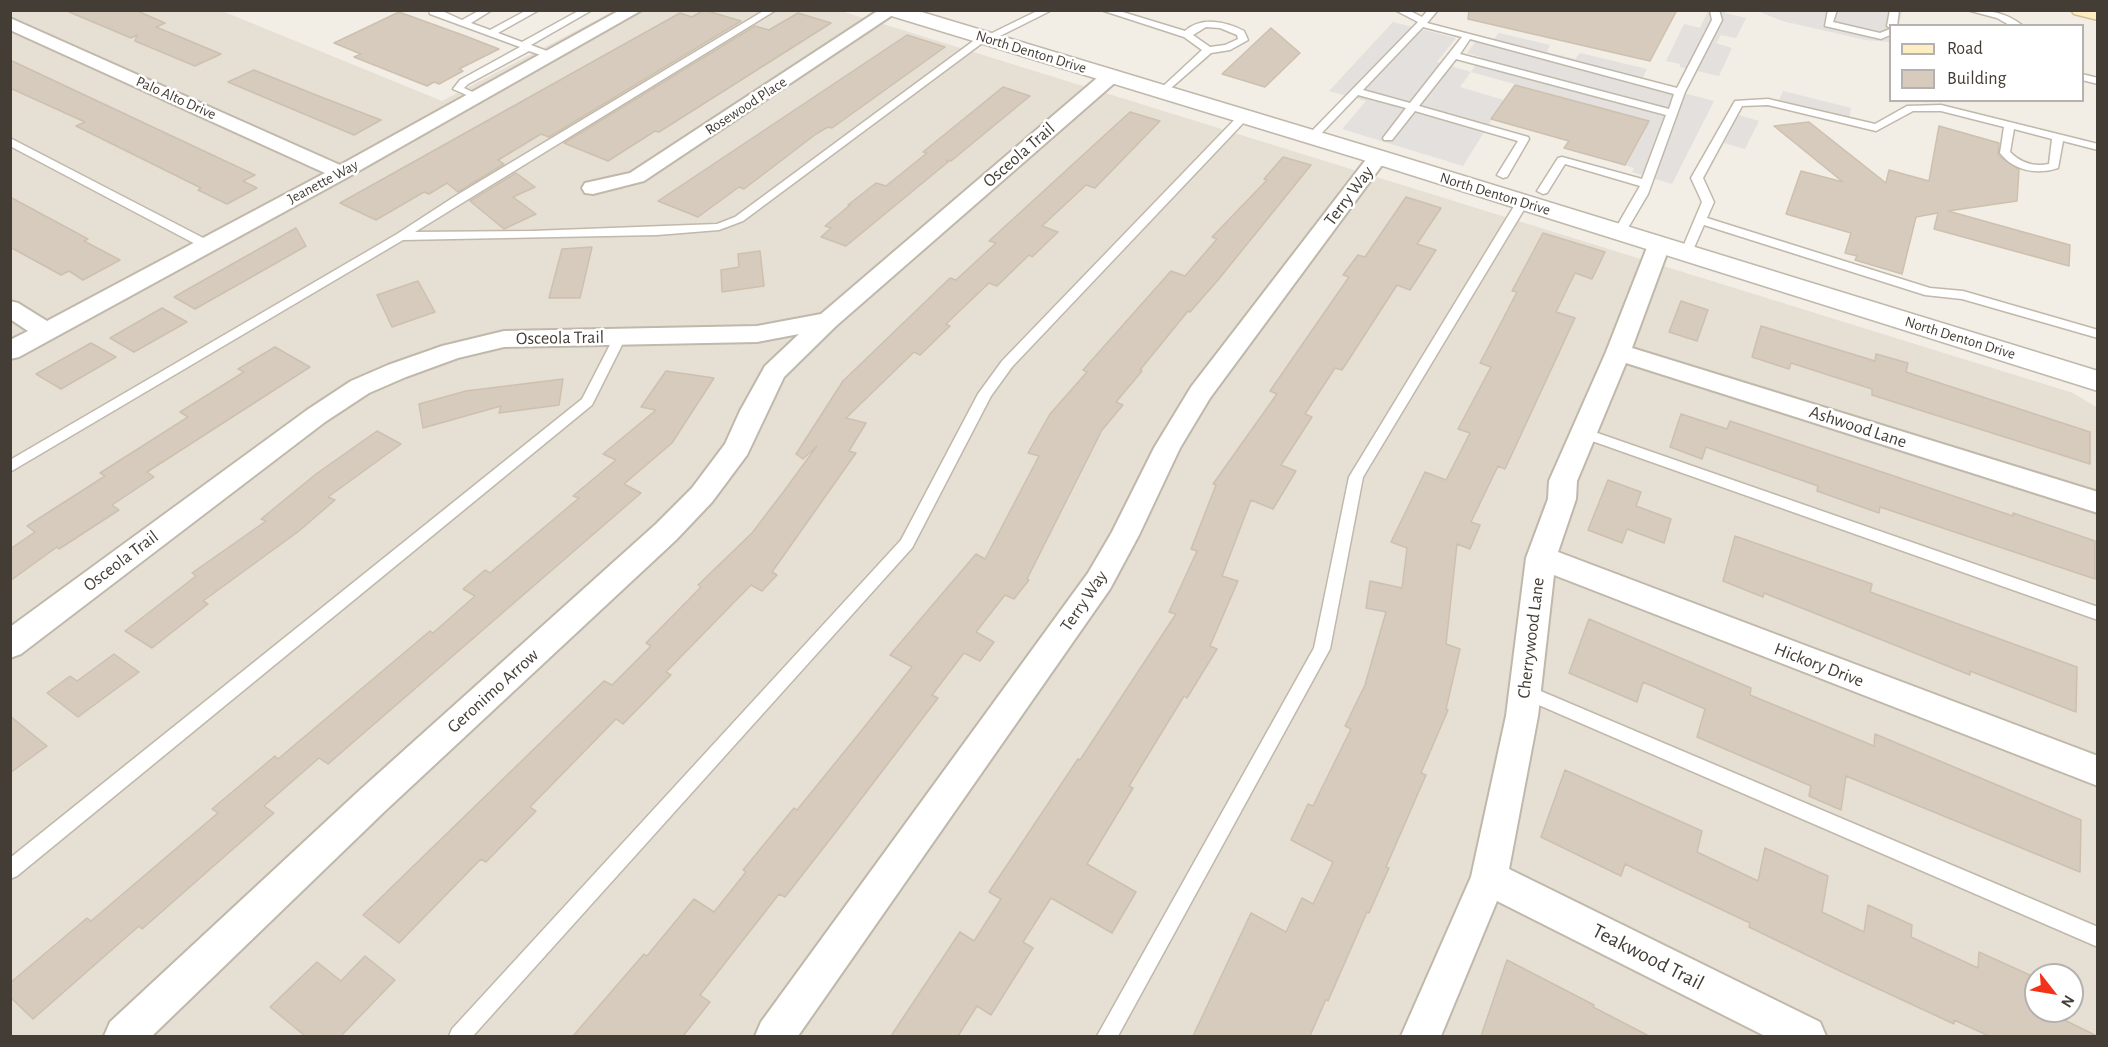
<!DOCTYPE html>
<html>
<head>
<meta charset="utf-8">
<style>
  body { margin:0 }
  #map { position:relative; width:2108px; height:1047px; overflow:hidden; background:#f2ede5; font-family:"Alegreya Sans",sans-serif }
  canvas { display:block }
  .frame { position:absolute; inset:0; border:12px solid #443d35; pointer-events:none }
  .legend { position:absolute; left:1889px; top:24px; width:195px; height:78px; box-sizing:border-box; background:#fff; border:2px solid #b4b1ae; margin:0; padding:8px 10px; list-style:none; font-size:18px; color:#443d35 }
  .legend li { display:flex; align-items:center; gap:12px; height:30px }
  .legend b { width:30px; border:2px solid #b4b1ae }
  .north { position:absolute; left:2024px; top:963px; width:60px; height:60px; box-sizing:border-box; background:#fff; border:2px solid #b4b1ae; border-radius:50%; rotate:121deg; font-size:16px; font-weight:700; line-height:24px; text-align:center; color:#443d35 }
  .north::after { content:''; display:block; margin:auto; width:21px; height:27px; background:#f43219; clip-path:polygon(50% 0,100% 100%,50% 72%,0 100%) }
</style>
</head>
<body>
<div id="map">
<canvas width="2108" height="1047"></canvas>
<div class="frame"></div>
<ul class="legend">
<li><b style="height:8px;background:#fdedc3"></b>Road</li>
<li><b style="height:16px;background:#d6cbbd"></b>Building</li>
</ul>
<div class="north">N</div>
</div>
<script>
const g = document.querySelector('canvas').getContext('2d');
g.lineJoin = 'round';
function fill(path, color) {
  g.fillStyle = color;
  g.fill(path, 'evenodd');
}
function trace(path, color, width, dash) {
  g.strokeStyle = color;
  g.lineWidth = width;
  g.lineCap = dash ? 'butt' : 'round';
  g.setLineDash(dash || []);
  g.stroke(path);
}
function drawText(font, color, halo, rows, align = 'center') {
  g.font = font + ' "Alegreya Sans",sans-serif';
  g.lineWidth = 5;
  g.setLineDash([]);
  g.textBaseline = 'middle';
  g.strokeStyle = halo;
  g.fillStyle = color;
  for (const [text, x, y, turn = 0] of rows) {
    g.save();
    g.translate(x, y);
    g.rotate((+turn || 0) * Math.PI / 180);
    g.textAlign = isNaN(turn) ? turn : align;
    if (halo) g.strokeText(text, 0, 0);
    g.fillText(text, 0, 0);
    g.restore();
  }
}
fill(new Path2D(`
  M10 11H222L442 101 614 11H841L2073 393 2098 408 2097 1036H11ZM2036 975H2072V1011H2036Z`), '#e6dfd3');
fill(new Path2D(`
  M1708 11H1726L1725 13 1746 18 1736 38 1721 35 1716 43 1732 48 1719 76 1680 67V64L1666 61 1684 24 1700 28Z
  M1758 11H1902L1899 25 1890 26V42L1866 40 1782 21Z
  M1393 22 1456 38 1437 62 1471 72 1481 57 1467 53 1476 41 1490 44 1499 33 1550 45 1547 52 1575 59 1580 53 1647 69 1641 82 1714 101 1672 184 1632 172 1634 168 1625 165 1648 121 1471 72 1460 87 1504 100 1463 166 1342 129 1366 101 1329 91Z
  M1783 91 1851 108 1849 118 1779 100Z
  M1739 115 1759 121 1745 149 1724 143Z`), '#e3e0dd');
const building = new Path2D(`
  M135 10 165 23 156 27 221 54 195 66 135 41 137 35 131 38 67 11Z
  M704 10 741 21 549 137 541 134 498 160 504 164 458 192 447 183 429 194 424 192 376 220 340 203 680 13 692 17Z
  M1469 10H1677L1650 61 1468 19Z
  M399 12 468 37 499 49 459 69 463 71 439 84 434 82 427 86 354 57 361 54 334 43Z
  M798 13 831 23 659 132 655 131 608 161 564 143 755 26 769 30Z
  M1271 28 1300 53 1265 87 1222 74Z
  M907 35 945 47 832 128 828 127 816 134 744 189 739 187 698 217 658 201Z
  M10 60 255 175 243 181 257 188 227 204 198 190 201 188 76 126 85 122 10 88Z
  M254 70 316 95 381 120 354 135 228 82Z
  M1515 85 1649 121 1625 165 1564 148 1569 141 1491 119Z
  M1003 87 1030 96 951 161 946 160 948 162 846 246 821 237 831 228 825 226 850 205H848L876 183 886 186 927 153 923 152Z
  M1130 112 1160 121 1095 188 1086 185 1042 226 1058 232 1032 257 1029 255 997 286 989 283 946 324 950 326 920 355 914 352 846 418 866 423 849 451 856 453 772 572 777 575 762 591 751 585 666 672 671 675 623 724 616 719 530 807 536 811 486 862 481 859 399 943 363 915 604 681 612 685 651 646 646 643 701 587 698 585 752 533 784 491 817 446 803 459 796 454 843 381 950 278 956 280 996 243 989 241Z
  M1809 122 1886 183 1889 170 1929 181 1939 126 1999 143 1998 155 2019 170 2017 201 1948 211 2070 245 2069 266 1934 229 1938 213 1916 217 1902 274 1855 260 1857 256 1845 253 1851 233 1786 214 1801 171 1843 182 1774 126Z
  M1283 157 1311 165 1218 280 1190 312 1188 311 1140 370 1142 371 1116 402 1123 405 1102 430 1027 579 1029 580 1014 599 1005 595 976 632 994 642 980 661 964 653 932 695 938 698 835 833 785 897 779 894 700 995 710 1002 683 1036H573L644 954 647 956 694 899 714 912 746 872 743 870 794 808 797 810 862 730 912 667 890 655 976 554 985 559 1039 456 1028 453 1050 414 1087 372 1083 370 1171 271 1185 276 1217 239 1212 237 1267 180 1264 179Z
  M516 173 535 187 513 197 536 214 504 229 470 201Z
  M10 197 88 239 84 241 120 260 83 280 69 271 61 275 10 247Z
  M1406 197 1441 208 1417 244 1436 250 1410 290 1397 285 1342 370 1335 368 1305 414 1312 417 1281 465 1296 471 1273 509 1251 500 1222 576 1238 581 1210 646 1217 649 1187 698 1184 696 1129 786 1133 788 1087 864 1136 892 1112 933 1051 898 1023 942 1033 948 991 1015 977 1006 958 1036H891L960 932 974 941 1001 899 989 892 1078 759 1080 760 1176 614 1169 612 1197 551 1191 549 1216 485 1213 484 1277 394 1270 391 1349 277 1343 275 1358 255 1365 257Z
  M296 228 306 246 255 275 195 309 174 297Z
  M1543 233 1605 252 1592 279 1575 273 1556 312 1575 318 1505 469 1498 466 1471 522 1480 525 1470 549 1457 544 1446 644 1460 649 1446 709 1448 710 1421 773 1426 775 1386 867 1389 868 1369 913 1367 912 1328 1001 1326 999 1310 1036H1193L1251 913 1286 932 1302 898 1313 904 1333 862 1291 840 1308 804 1313 806 1351 729 1345 726 1365 685 1386 612 1366 608 1370 581 1402 588 1407 548 1391 542 1425 472 1446 480 1470 433 1458 429 1491 367 1480 363 1517 292 1512 291Z
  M592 247 580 298H549L562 249Z
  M760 251 764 286 722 292 721 270 739 267 738 254Z
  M418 281 435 312 392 327 377 295Z
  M1681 301 1708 310 1697 341 1669 332Z
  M162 308 187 322 134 352 110 338Z
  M1761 326 1875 361 1876 354 1908 363 1906 372 2090 432V464L1872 395V389L1791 363 1789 369 1752 357Z
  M91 343 116 357 61 389 36 374Z
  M275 347 310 367 147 472 154 477 112 505 119 510 59 549 57 547 10 581V549L35 532 27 526 105 476 100 473 188 417 180 412 244 372 238 369Z
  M666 371 714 378 672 443 624 484 641 493 328 764 319 758 264 806 274 813 142 929 139 926 33 1019 10 997V983L87 918 91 921 218 813 212 809 275 756 278 759 430 631 433 633 475 596 463 589 485 570 490 573 579 498 573 496 616 460 603 454 656 410 641 407Z
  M563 379 559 405 499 413 501 406 423 428 419 404 466 391Z
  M1681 414 1727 429 1730 421 2013 516V513L2095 541V579L1880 507 1879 513 1817 491 1818 486 1706 447 1702 459 1670 447Z
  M377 431 401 444 328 497 335 500 299 531 203 601 208 604 152 648 125 631 196 576 192 573 266 521 261 519 316 474Z
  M1608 480 1641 492 1636 506 1671 519 1664 543 1627 529 1622 543 1588 530Z
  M1735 536 1872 584 1870 592 2077 667 2076 712 1970 671V675L1764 593 1763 597 1723 581Z
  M1589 619 1751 688 1750 695 1874 746 1875 734 2081 820 2080 872 1846 776 1841 810 1809 796 1811 786 1697 737 1705 709 1643 682 1637 702 1569 673Z
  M114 654 139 672 78 717 47 693 70 676 77 681Z
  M10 716 47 746 10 773Z
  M1565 770 1702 831 1697 852 1758 881 1765 848 1828 876 1822 912 1864 932 1868 905 1912 925 1911 937 1978 968 1979 952 2032 976 2031 1004 2036 1006V1011H2046L2097 1036H1989L1954 1020V1024L1842 972 1749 927 1750 923 1625 864 1621 876 1541 837Z
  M365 956 395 980 341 1036H305L270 1007 317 962 341 981Z
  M1507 960 1594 1005 1593 1007 1649 1036H1481Z`);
fill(building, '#d6cbbd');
trace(building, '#cec0ae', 1.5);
const service = new Path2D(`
  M429 10H440L462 20 480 10H492L471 23 490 30 527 10H539L498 33 522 42 580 10H592L531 45 555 54V58H549L529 51 468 84 464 88 483 97 478 100 453 89 460 80 520 47 430 14Z
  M765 10H776L415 232 532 231 717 224 735 217 980 36H986L1039 10H1052L990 41H985L743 221 719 230 657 235 403 240 10 472V460L397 234 457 195Z
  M1101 10H1116L1185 31C1202 16 1226 22 1244 31L1248 40 1230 50 1211 53 1163 95 1159 94V90L1202 50 1184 37ZM1206 27 1220 28 1237 35 1238 39 1225 45 1210 47 1193 35Z
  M1395 10H1408L1422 17 1428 10H1438L1427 23 1677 88 1712 20 1710 10H1719L1722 20 1685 92 1648 194 1625 233 1619 237 1613 233 1640 186 1565 164 1547 193 1543 194 1537 191 1558 158 1562 157 1642 179 1666 115 1456 59 1419 106 1528 137 1529 139 1507 177 1503 178 1497 175 1518 141 1415 111 1392 140H1384L1383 138 1406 108 1358 95 1316 139H1308V135L1418 22ZM1423 27 1462 37 1410 103 1363 90ZM1470 39 1674 94 1669 109 1460 54Z
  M1828 10H1837L1833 22 1880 33 1890 29V35L1881 39 1825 26Z
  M1890 10H1899L1897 26H1890V28L1887 26Z
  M1967 10C1988 10 2006 12 2023 26H2011L1997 18Z
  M2082 74 2098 78V84L2082 80Z
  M1768 99 1875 124 1907 106 1941 105 2098 144V150L2063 141 2058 168C2037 175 2014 171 2000 153L2004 127 1941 111H1913L1876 131 1768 105 1742 106 1703 178 1714 202 1707 218 1930 288 1963 291 2098 330V338L1962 299 1925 295 1704 225 1690 257H1682L1680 254 1702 202 1691 178 1735 101ZM2014 129 2052 139 2049 164C2034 167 2021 163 2010 152Z
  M1244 113 1249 116 1248 118 1012 367 991 396 912 548 473 1036H449L452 1029 901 540 978 394 1002 361 1240 114Z
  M10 138 211 242 213 245 207 249 203 248 10 146Z
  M1522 200 1528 203 1363 477 1330 649 1118 1036H1097L1314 648 1349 477 1516 203Z
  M620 333 626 337 592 405 17 876 10 879V858L582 399 614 337Z
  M1583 428 2098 607V620L1578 436 1576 433 1578 430Z
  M1524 684 2098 927V947L1518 696 1516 691 1518 686Z`);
const minor = new Path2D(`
  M620 10H642L348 177 19 357 10 359V340L28 331 10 319V301L18 303 47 321 325 173 10 30V18L340 165Z
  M879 10H900L644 181 593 194 585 193 582 188 585 183 630 173Z
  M1111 70 1118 72 1120 76 1118 80 836 326 784 377 747 455 712 502 676 540 385 811 152 1036H104L110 1022 361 789 656 524 692 488 725 444 740 411 765 366 799 334 757 342 504 347 458 358 406 377 369 393 325 422 21 654 10 658V627L307 410 351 381 388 365 442 346 504 331 757 326 821 314 1104 72Z
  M1378 151 1385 153 1388 157 1210 398 1180 448 1139 535 1110 589 798 1036H755L761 1022 1088 573 1112 532 1154 448 1191 387 1371 153Z
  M1659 238 1667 240 1670 245 1632 348 2098 492V513L1626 363 1577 481 1576 499 1558 552 2098 756V786L1554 575 1538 716 1509 869 1820 1022 1826 1036H1765L1497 901 1441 1036H1401L1471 877 1506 716 1526 558 1548 499 1549 481 1606 352 1648 245 1651 240Z`);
const tertiary = new Path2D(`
  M882 10H915L1386 152 2098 371V391L1370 162 885 14Z`);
const secondary = new Path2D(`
  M2071 10H2098V20L2074 14Z`);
trace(service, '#c0b8aa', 3);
trace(minor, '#c0b8aa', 4);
trace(tertiary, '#c0b8aa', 3);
trace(secondary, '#d1bf95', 3);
fill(service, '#fff');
fill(minor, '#fff');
fill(tertiary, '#fff');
fill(secondary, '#fdedc3');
drawText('15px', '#443d35', '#fff', [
  ["North Denton Drive",1031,52,17],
  ["Palo Alto Drive",176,98,24],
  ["Rosewood Place",746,106,-33],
  ["Jeanette Way",323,182,-28],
  ["North Denton Drive",1495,194,17],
  ["North Denton Drive",1960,338,17]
]);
drawText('18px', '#443d35', '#fff', [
  ["Osceola Trail",1019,155,-41],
  ["Terry Way",1349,196,-53],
  ["Osceola Trail",560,338,-1],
  ["Ashwood Lane",1858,427,18],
  ["Osceola Trail",121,561,-37],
  ["Terry Way",1084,601,-56],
  ["Cherrywood Lane",1531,638,-83],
  ["Hickory Drive",1819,665,21],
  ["Geronimo Arrow",493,691,-42]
]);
drawText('21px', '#443d35', '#fff', [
  ["Teakwood Trail",1648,957,27]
]);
</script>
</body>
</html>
